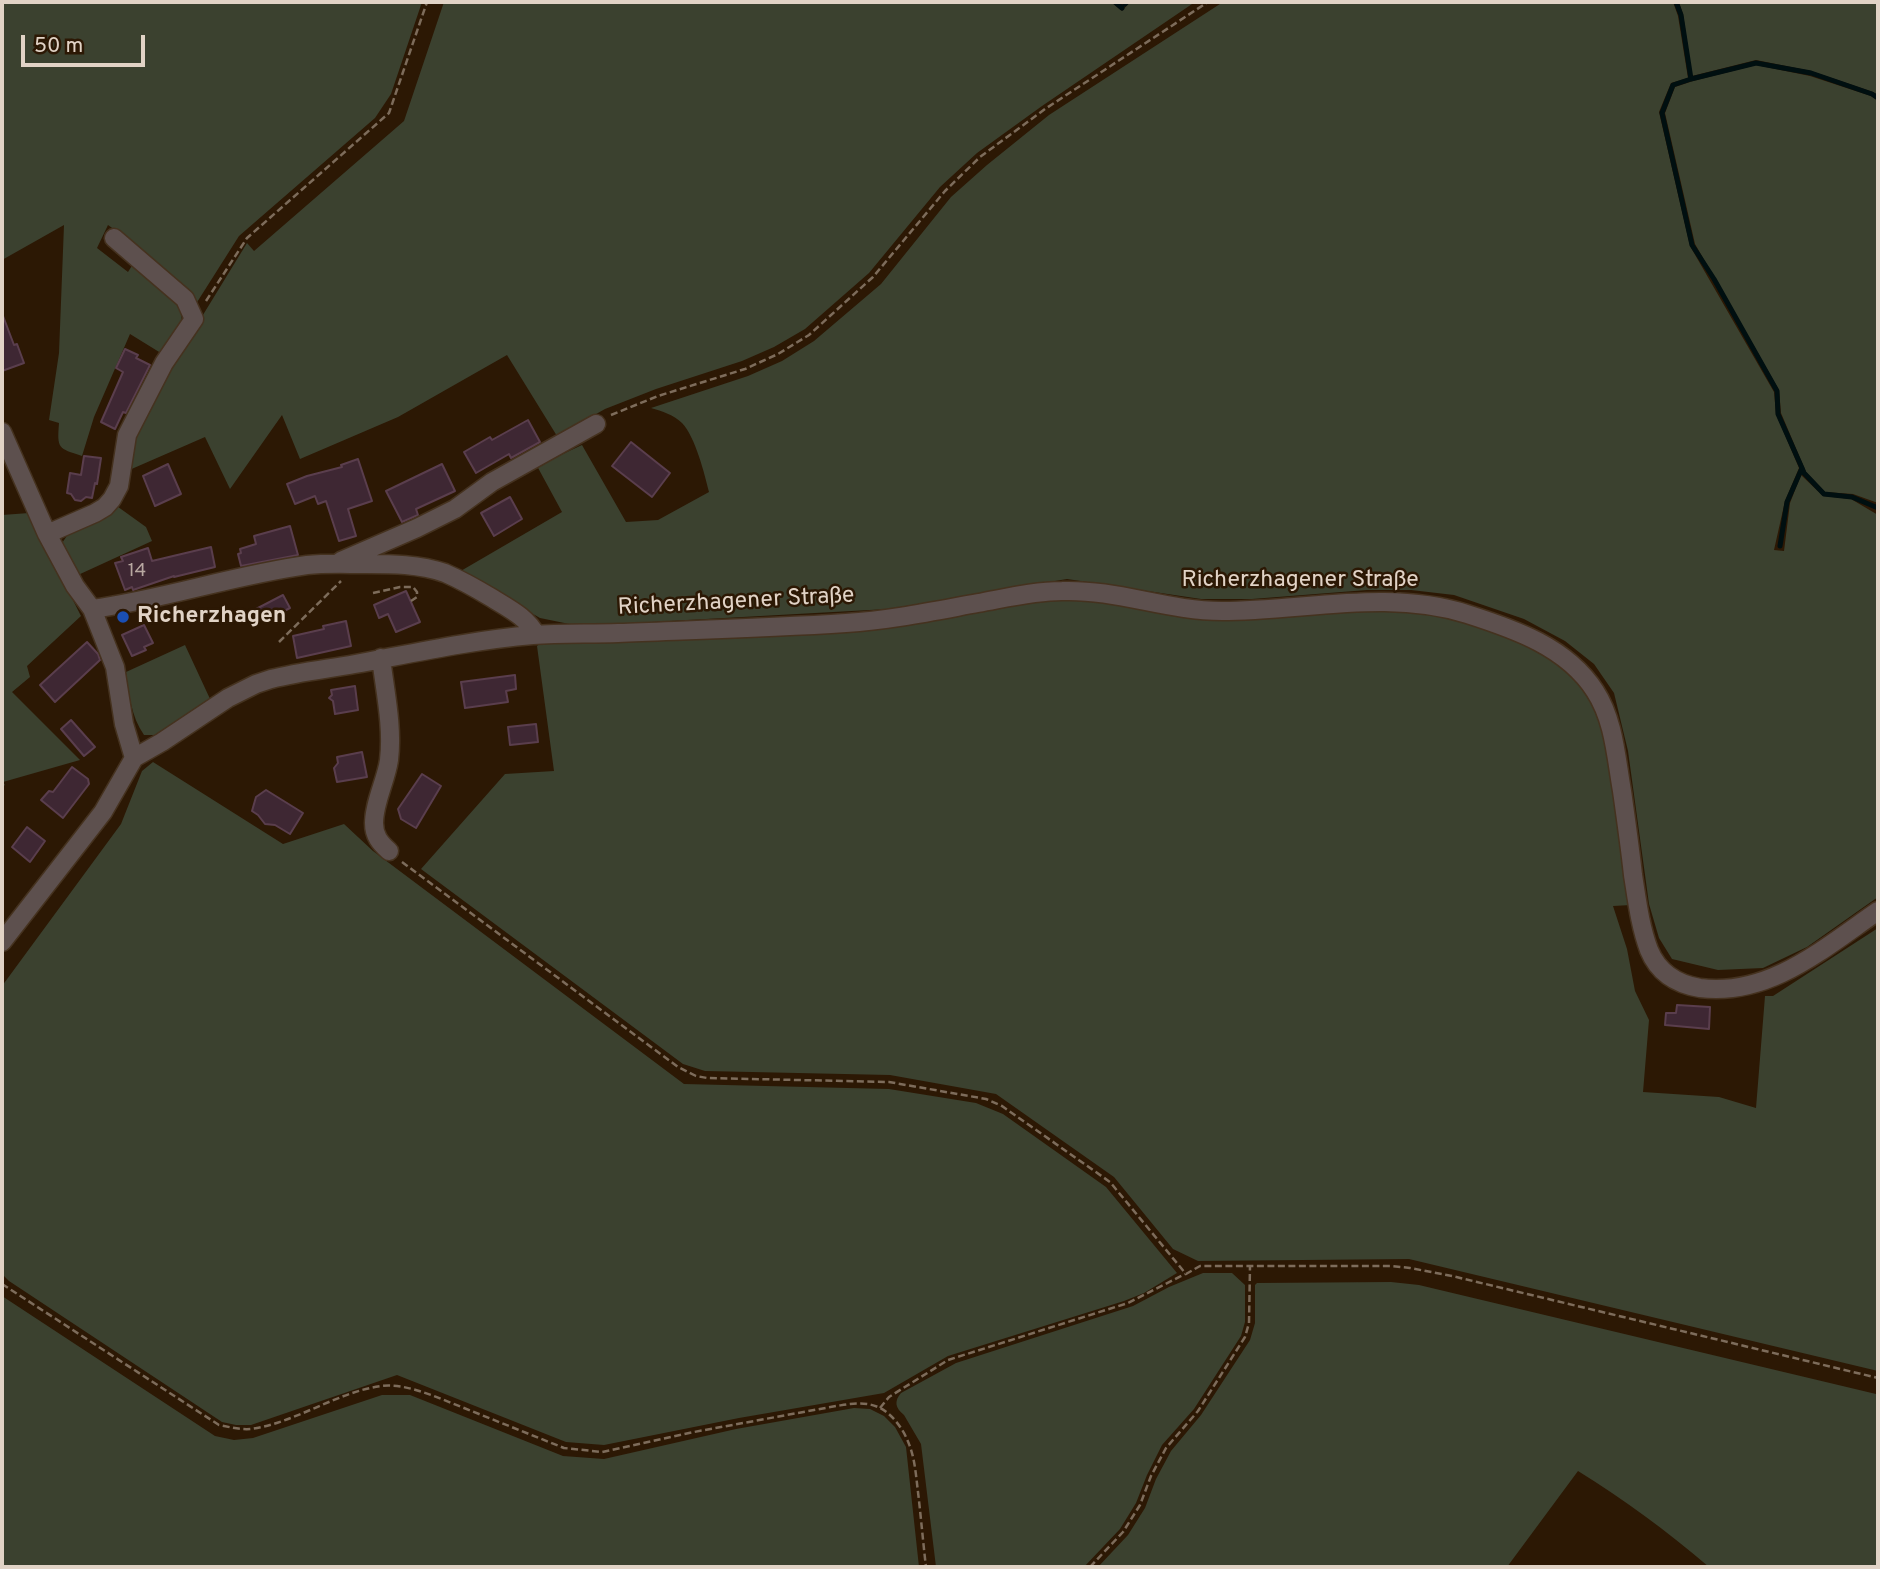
<!DOCTYPE html>
<html>
<head>
<meta charset="utf-8">
<style>
  body { margin:0 }
  #map { position:relative; width:1880px; height:1569px; overflow:hidden; background:#2c1804; font-family:Overpass,sans-serif }
  canvas { display:block }
  .frame { position:absolute; inset:0; border:4px solid #e1d3c6; pointer-events:none }
  .scale { position:absolute; left:21px; top:35px; width:124px; height:32px; box-sizing:border-box; border:4px solid #e1d3c6; border-top:0; padding-left:9px; font-size:21px; line-height:24px; white-space:nowrap; color:#e1d3c6; -webkit-text-stroke:5px #2c1804; paint-order:stroke }
</style>
</head>
<body>
<div id="map">
<canvas width="1880" height="1569"></canvas>
<div class="frame"></div>
<div class="scale">50 m</div>
</div>
<script>
const g = document.querySelector('canvas').getContext('2d');
g.lineJoin = 'round';
function fill(path, color) {
  g.fillStyle = color;
  g.fill(path, 'evenodd');
}
function trace(path, color, width, dash) {
  g.strokeStyle = color;
  g.lineWidth = width;
  g.lineCap = dash ? 'butt' : 'round';
  g.setLineDash(dash || []);
  g.stroke(path);
}
function drawText(font, color, halo, rows, align = 'center') {
  g.font = font + ' Overpass,sans-serif';
  g.lineWidth = 5;
  g.setLineDash([]);
  g.textBaseline = 'middle';
  g.strokeStyle = halo;
  g.fillStyle = color;
  for (const [text, x, y, turn = 0] of rows) {
    g.save();
    g.translate(x, y);
    g.rotate((+turn || 0) * Math.PI / 180);
    g.textAlign = isNaN(turn) ? turn : align;
    if (halo) g.strokeText(text, 0, 0);
    g.fillText(text, 0, 0);
    g.restore();
  }
}
fill(new Path2D(`
  M2 2H422L391 94 375 118 239 236 194 307 137 246 108 225 97 248 128 272 133 264 181 306 182 326 164 355 130 334 94 417 82 456C58 448 57 449 59 423L49 420 59 353 64 225 2 260Z
  M444 2H1111L1122 11 1130 2H1195L1042 106 977 153 940 187 869 273 805 329 774 347 742 361 656 389 605 409 557 436 507 355 398 417 300 459 282 415 230 489 205 437 127 471 138 421 247 243 254 251 404 121Z
  M1223 2H1673L1678 16 1688 78 1671 83 1659 112 1690 246 1774 392 1776 414 1799 468 1785 501 1774 550 1784 551 1790 503 1801 475 1823 496 1851 499 1878 515 1877 533 1878 534V897L1807 947 1763 968 1718 970 1672 959 1659 938 1649 904 1628 751 1614 693 1594 664 1565 641 1524 619 1454 595 1411 590H1367L1252 599H1201L1067 579 888 609 579 626 540 618 459 572 562 512 537 466 582 445 626 522 658 520 709 492C705 475 695 436 682 423 674 415 662 411 651 408L748 376 782 361 814 341 881 284 951 197 987 165 1049 115Z
  M1679 2H1878V95L1873 92 1811 71 1756 60 1692 76 1683 14Z
  M1756 65 1810 76 1871 96 1878 101V503L1853 494 1825 492 1806 472 1781 413 1779 390 1695 244 1665 113 1675 87 1693 81Z
  M114 504 146 527 152 541 78 575 62 543 71 530Z
  M29 513 81 616 27 666 30 677 12 692 80 760 3 782 5 785 2 787V515Z
  M1096 598 1366 607 1436 612 1525 641 1563 665 1588 694 1604 727 1631 905 1613 906 1627 949 1635 991 1649 1020 1643 1092 1719 1097 1756 1108 1765 996H1773L1878 928V1371L1409 1259 1198 1261 1173 1249 1114 1177 996 1094 890 1075 705 1071 683 1064 421 869 505 774 554 771 537 646 542 642 1029 600Z
  M185 645 211 701 155 735H144C131 716 129 695 126 672Z
  M153 762 283 844 344 824 373 851 684 1084 889 1089 976 1103 1003 1114 1106 1187 1177 1273 1144 1293 1124 1301 948 1356 884 1393 739 1418 604 1445 566 1442 397 1375 251 1425H236L222 1422 9 1281 2 1274V986L121 824 142 771Z
  M1203 1273H1232L1245 1285V1322L1241 1336 1194 1409 1162 1445 1147 1475 1136 1503 1120 1529 1084 1567H936L921 1444 904 1415C895 1408 894 1401 901 1393L956 1363 1133 1306 1169 1287Z
  M1391 1282 1419 1285 1876 1394 1878 1388V1567H1709C1667 1531 1625 1500 1578 1471L1507 1567H1098L1128 1535 1145 1508 1156 1479 1171 1451 1201 1415 1250 1340 1255 1323V1285L1257 1283Z
  M2 1296 215 1436 234 1440 253 1438 382 1395H410L563 1456 604 1459 736 1429 854 1408 870 1409 884 1416 895 1427 906 1447 919 1567H2Z`), '#3b412f');
trace(new Path2D(`
  M1115 2 1122 8
  M1676 2 1681 15 1691 79 1673 85 1662 113 1692 245 1714 279 1777 391 1778 414 1802 468 1787 502 1780 546
  M1125 4 1127 2
  M1691 79 1756 63 1811 73 1872 94 1878 98
  M1802 468 1804 473 1824 494 1852 497 1878 508`), '#000f10', 5);
const building = new Path2D(`
  M2 316H3L14 345 17 344 24 363 2 371Z
  M125 349 138 355 136 358 150 365 126 413 123 412 115 429 101 422 123 372 116 368Z
  M528 420 540 442 511 458 509 454 476 473 464 452 490 437 492 440Z
  M631 442 670 473 652 497 612 466Z
  M84 456 101 458 97 484 95 483 92 498 86 497 81 501 75 500 71 494 67 493 70 473 81 475Z
  M358 459 372 501 348 509 356 536 339 541 326 501 318 504 315 496 295 504 287 484 307 476 342 467 341 465Z
  M168 464 181 494 155 506 143 476Z
  M442 464 455 491 416 509 418 515 402 522 386 491Z
  M510 497 522 519 494 536 481 513Z
  M290 526 298 555 241 566 238 554 241 553 240 549 256 544 254 536Z
  M211 547 215 567 174 577V576L133 590 132 587 125 590 115 563 123 561 121 557 148 548 152 561Z
  M406 591 420 622 396 632 388 614 379 618 374 605Z
  M283 595 290 608 263 622 256 609Z
  M346 621 351 646 297 658 293 636 324 629 323 626Z
  M144 625 153 643 144 647 146 650 132 656 122 635Z
  M87 642 98 654 100 660 55 702 40 685Z
  M515 675 516 689 506 691 508 702 465 708 461 682Z
  M355 686 358 710 335 714 333 701 329 698 332 695 331 690Z
  M71 720 95 747 84 756 61 729Z
  M536 724 538 742 510 745 508 727Z
  M362 752 367 777 337 782 334 768 338 763 337 757Z
  M72 767 88 779 89 784 63 818 41 800 49 791 53 792Z
  M422 774 441 786 416 828 401 819 398 809Z
  M266 790 303 813 290 834 275 825 265 824 258 815 252 811 256 797Z
  M27 827 45 841 30 862 12 847Z
  M1677 1005 1710 1007 1709 1029 1665 1025 1666 1013H1676Z`);
fill(building, '#3e2733');
trace(building, '#5a3e4d', 2);
const minor = new Path2D(`
  M2 432 47 534 75 586 92 609 115 667 124 724 134 758
  M47 534 95 513 105 507 112 499 119 486 127 435 164 363 194 319 185 299 114 238
  M341 561 417 528 455 509 492 482 596 424
  M92 609C165 599 234 575 307 565 326 563 346 564 365 564 392 564 419 564 445 573 461 580 477 589 492 598 508 608 527 617 536 635
  M381 658C385 691 393 727 389 760 386 781 374 802 374 823 374 836 380 843 389 851
  M2 942 103 812 134 758 162 742 228 698 256 684 271 679C298 672 327 669 355 664 414 653 473 640 533 635 561 633 590 634 618 633 694 630 770 628 846 623 891 620 934 611 978 603 1006 598 1034 591 1062 591 1117 589 1167 611 1222 611 1304 611 1387 589 1467 614 1514 629 1567 647 1595 691 1614 720 1616 757 1622 791 1626 819 1630 847 1633 875 1637 900 1640 926 1649 950 1658 972 1676 984 1700 988 1769 997 1824 948 1878 911`);
trace(minor, '#45321f', 21);
trace(new Path2D(`
  M206 301 247 238 389 113 427 2
  M611 415 658 396 745 369 778 354 809 335 873 277 945 191 980 157 1045 109 1208 2
  M373 593 400 587H413L417 592V597L411 601
  M279 642 341 581
  M402 862 678 1067 696 1076 707 1078 889 1082 986 1099 1002 1106 1110 1182 1186 1274 1200 1266H1391L1410 1268 1452 1276 1878 1378
  M2 1284 219 1425C230 1427 240 1430 251 1429 295 1423 337 1392 381 1386 400 1384 417 1390 434 1396L564 1448 602 1452 694 1432 836 1406C850 1404 864 1401 878 1407 892 1413 904 1430 909 1444 915 1459 916 1476 918 1492 921 1517 923 1542 926 1567
  M880 1408 889 1397 948 1360 1128 1303 1185 1274
  M1090 1567 1123 1532 1140 1505 1151 1476 1166 1448 1198 1411 1245 1337 1249 1323 1250 1266`), '#7d6c5b', 2.5, [7, 3.5]);
trace(minor, '#5d504e', 18);
for (const [x, y, r, color] of [
  [123,617,7,"#1a4fb4"]
]) {
  const dot = new Path2D();
  dot.arc(x, y, r, 0, 2 * Math.PI);
  g.fillStyle = color;
  g.fill(dot);
  trace(dot, '#2c1804', 2.5);
}
drawText('19px', '#b8a8a1', null, [
  ["14",137,572]
]);
drawText('23px', '#e1d3c6', '#2c1804', [
  ["Richerzhagener Straße",1300,581],
  ["Richerzhagener Straße",736,603,-3]
]);
drawText('bold 23px', '#e1d3c6', '#2c1804', [
  ["Richerzhagen",137,617]
], 'left');
</script>
</body>
</html>
